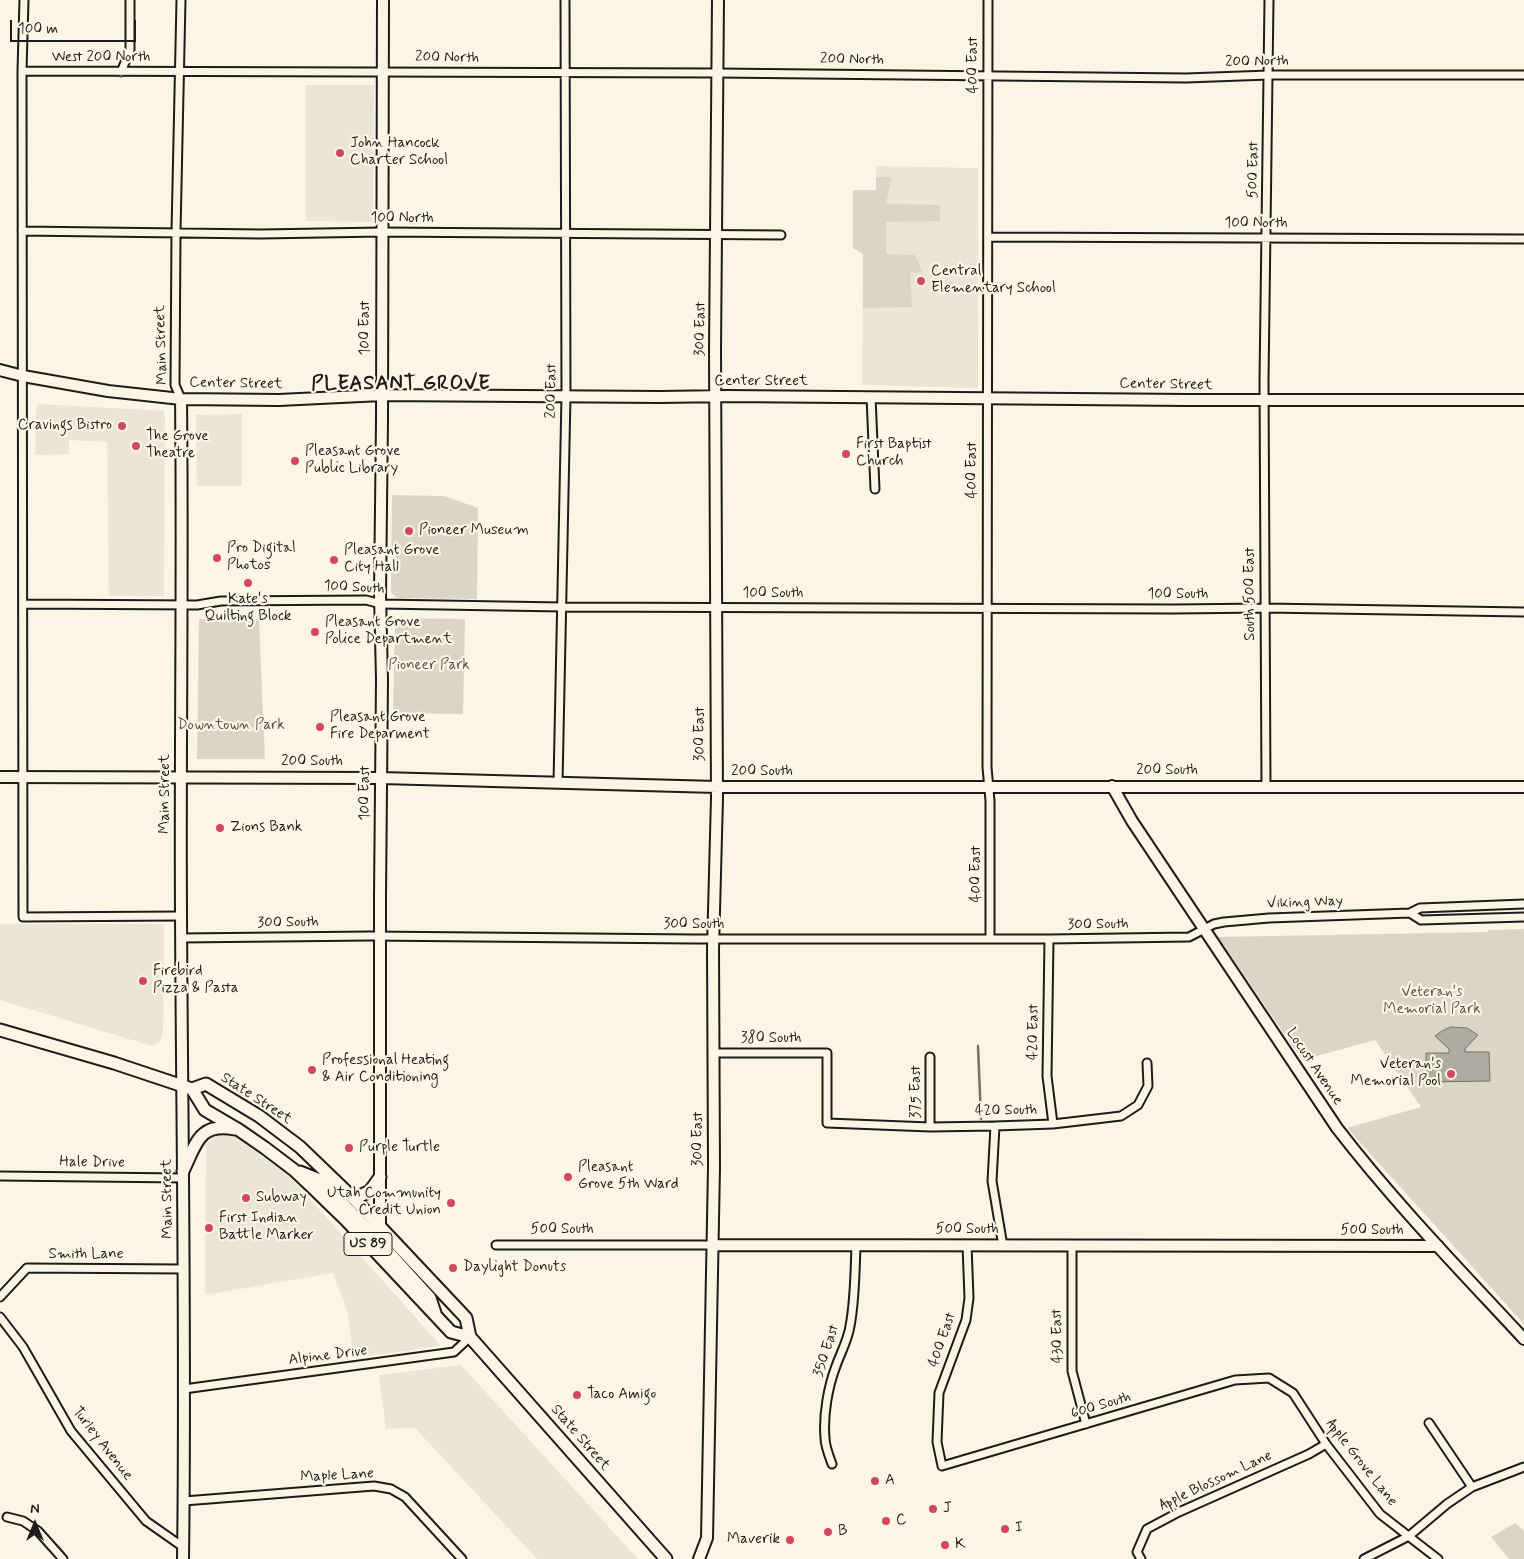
<!DOCTYPE html>
<html>
<head>
<meta charset="utf-8">
<style>
  body { margin:0 }
  #map { position:relative; width:1524px; height:1559px; overflow:hidden; background:#fcf5e5; font-family:Mynerve,sans-serif }
  canvas { display:block }
  .north { position:absolute; left:10px; top:1499px; width:50px; height:50px; -webkit-text-stroke:4px #fcf5e5; paint-order:stroke; rotate:0deg; font-size:14px; font-weight:700; line-height:20px; text-align:center; color:#1c1c1c }
  .north::after { content:''; display:block; margin:auto; width:18px; height:22px; background:#1c1c1c; clip-path:polygon(50% 0,100% 100%,50% 72%,0 100%) }
  .scale { position:absolute; left:10px; top:20px; width:126px; height:22px; box-sizing:border-box; border:2px solid #1c1c1c; border-top:0; padding-left:6px; font-size:15px; line-height:18px; white-space:nowrap; color:#1c1c1c; -webkit-text-stroke:4px #fcf5e5; paint-order:stroke }
</style>
</head>
<body>
<div id="map">
<canvas width="1524" height="1559"></canvas>
<div class="north">N</div>
<div class="scale">100 m</div>
</div>
<script>
const g = document.querySelector('canvas').getContext('2d');
g.lineJoin = 'round';
function fill(path, color) {
  g.fillStyle = color;
  g.fill(path, 'evenodd');
}
function trace(path, color, width, dash) {
  g.strokeStyle = color;
  g.lineWidth = width;
  g.lineCap = dash ? 'butt' : 'round';
  g.setLineDash(dash || []);
  g.stroke(path);
}
function drawText(font, color, halo, rows, align = 'center') {
  g.font = font + ' Mynerve,sans-serif';
  g.lineWidth = 4.5;
  g.setLineDash([]);
  g.textBaseline = 'middle';
  g.strokeStyle = halo;
  g.fillStyle = color;
  for (const [text, x, y, turn = 0] of rows) {
    g.save();
    g.translate(x, y);
    g.rotate((+turn || 0) * Math.PI / 180);
    g.textAlign = isNaN(turn) ? turn : align;
    if (halo) g.strokeText(text, 0, 0);
    g.fillText(text, 0, 0);
    g.restore();
  }
}
fill(new Path2D(`
  M306 85H374L373 222 306 221Z
  M876 166 978 168V388L862 385 863 254 853 248V190H876Z
  M39 404 164 411 165 419 164 596H109L107 442 69 440V454L35 455 36 408Z
  M242 414V486H197L196 415Z
  M0 924H164L163 1032 161 1039 158 1043 152 1046 0 1000Z
  M218 1133 233 1135 292 1179 441 1346 354 1358 347 1309 333 1273 205 1295 206 1144Z
  M461 1365 638 1559H537L415 1428 386 1429 379 1375Z`), '#ebe5d6');
fill(new Path2D(`
  M876 177H892L886 204 940 205V221L886 222V254L915 255 922 272 910 273 912 307 863 308V254L853 248V190H876Z
  M392 495 444 496 478 508 477 599 397 598 391 592Z
  M395 618 465 619 463 714 393 713Z
  M199 619 259 620 265 759H197Z
  M1524 929V1324L1347 1128 1421 1107 1375 1040 1302 1060 1218 937 1488 932V930Z
  M1515 1523 1524 1531V1559H1509L1491 1537Z`), '#dbd5c8');
const water = new Path2D(`
  M1451 1027 1467 1028 1478 1035 1465 1049V1052H1489L1490 1081 1426 1082V1053H1449V1049L1435 1036 1442 1031Z`);
fill(water, '#b0aba1');
trace(water, '#75726c', 1);
trace(new Path2D(`
  M978 1046 981 1119`), '#75726c', 2.5);
const street = new Path2D(`
  M24 0 22 71 23 917 181 916
  M181 0 176 232 175 385 181 399
  M988 0 987 767 990 801V939
  M22 71 718 73 1186 78 1269 75H1524
  M121 72 130 50V0
  M22 231 261 234 382 232 781 235
  M988 237 1524 239
  M871 397 875 489
  M24 604 197 605 221 601 366 600 381 604 562 607 1174 609 1265 608 1524 612
  M558 783 566 396 565 0
  M1266 787 1264 381 1269 0
  M1410 913 1421 920 1524 917
  M181 938 370 936 694 939H1049L1189 937 1214 924 1224 922 1269 918 1410 913 1420 908 1524 904
  M1049 939 1047 1076 1053 1124
  M714 1053H827V1123L930 1127 995 1126 1053 1124 1121 1116 1138 1105 1148 1086 1147 1063
  M995 1126 992 1181 1003 1246
  M930 1127V1057
  M0 1176 183 1178
  M496 1245H713
  M967 1245 969 1298 966 1320 939 1393 937 1442 942 1466 1235 1380 1269 1378 1293 1393 1326 1444 1380 1514 1438 1559
  M1072 1246V1371L1086 1424
  M0 1297 27 1268 184 1269
  M0 1317 23 1347 71 1431 146 1521 183 1547
  M184 1389 454 1352 470 1337
  M1429 1423 1472 1487
  M832 1464C829 1456 825 1446 825 1438 823 1415 828 1387 836 1366 841 1352 848 1340 850 1326 855 1300 855 1272 856 1245
  M184 1501 374 1486 391 1489 405 1497 462 1559
  M7 1517 23 1521 38 1531 63 1559
  M1141 1559 1137 1552 1147 1529 1179 1512 1309 1454 1326 1444
  M1364 1559 1409 1536 1447 1504 1472 1487 1524 1467`);
const secondary = new Path2D(`
  M0 370 23 376 108 391 181 399 279 400 382 395 660 397 727 396 1188 400H1524
  M181 399C183 570 180 741 181 912 182 1128 186 1343 183 1559
  M0 777 381 778 717 787H1524
  M1112 786 1132 821 1337 1128C1394 1202 1460 1270 1524 1339
  M380 1227V897L382 680 380 594 382 420 383 0
  M713 1245 1438 1246
  M699 1559 707 1538 714 1167 713 949 717 798 715 350 718 0`);
const primary = new Path2D(`
  M0 1030 114 1063 192 1089
  M192 1089 205 1110 239 1130 265 1148 294 1170 313 1188 346 1220 451 1332 470 1337 666 1559
  M192 1089 206 1084 259 1116 300 1147 354 1199 466 1318 470 1337
  M183 1171C196 1145 198 1122 235 1129
  M300 1172 320 1180 372 1234 430 1298 435 1313
  M354 1199 370 1191 380 1177`);
trace(street, '#1c1c1c', 11);
trace(secondary, '#1c1c1c', 14);
trace(primary, '#1c1c1c', 15);
trace(street, '#fcf5e5', 7);
trace(secondary, '#fcf5e5', 10);
trace(primary, '#fcf5e5', 11);
for (const [x, y, r, color] of [
  [340,153,5,"#d1495b"],
  [921,281,5,"#d1495b"],
  [122,426,5,"#d1495b"],
  [136,446,5,"#d1495b"],
  [846,454,5,"#d1495b"],
  [295,461,5,"#d1495b"],
  [409,531,5,"#d1495b"],
  [217,558,5,"#d1495b"],
  [334,560,5,"#d1495b"],
  [248,583,5,"#d1495b"],
  [315,632,5,"#d1495b"],
  [320,727,5,"#d1495b"],
  [220,828,5,"#d1495b"],
  [143,981,5,"#d1495b"],
  [312,1070,5,"#d1495b"],
  [1451,1074,5,"#d1495b"],
  [349,1148,5,"#d1495b"],
  [568,1177,5,"#d1495b"],
  [246,1198,5,"#d1495b"],
  [451,1203,5,"#d1495b"],
  [209,1228,5,"#d1495b"],
  [453,1268,5,"#d1495b"],
  [577,1395,5,"#d1495b"],
  [875,1481,5,"#d1495b"],
  [933,1509,5,"#d1495b"],
  [886,1521,5,"#d1495b"],
  [1005,1529,5,"#d1495b"],
  [828,1532,5,"#d1495b"],
  [790,1540,5,"#d1495b"],
  [945,1545,5,"#d1495b"]
]) {
  const dot = new Path2D();
  dot.arc(x, y, r, 0, 2 * Math.PI);
  g.fillStyle = color;
  g.fill(dot);
  trace(dot, '#fcf5e5', 2);
}
for (const [x, y, w] of [
  [368,1244,48]
]) {
  const box = new Path2D();
  box.roundRect(x - w / 2, y - 11.5, w, 23, 4);
  g.fillStyle = '#fcf5e5';
  g.fill(box);
  trace(box, '#1c1c1c', 1);
}
drawText('bold 14px', '#1c1c1c', null, [
  ["US 89",368,1244]
]);
drawText('15px', '#1c1c1c', '#fcf5e5', [
  ["West 200 North",101,58],
  ["200 North",447,58,1],
  ["200 North",852,60,1],
  ["200 North",1257,62,-1],
  ["400 East",974,65,-90],
  ["500 East",1254,170,-89],
  ["100 North",402,219],
  ["100 North",1256,224],
  ["100 East",366,328,-90],
  ["300 East",701,329,-89],
  ["Main Street",162,345,-92],
  ["Center Street",761,382],
  ["Center Street",236,384,1],
  ["Center Street",1166,385,1],
  ["200 East",552,391,-89],
  ["400 East",973,470,-90],
  ["100 South",354,588,3],
  ["100 South",773,594],
  ["South 500 East",1251,594,-90],
  ["100 South",1178,595],
  ["300 East",701,734,-90],
  ["200 South",312,762],
  ["200 South",1167,771],
  ["200 South",762,772],
  ["100 East",366,793,-90],
  ["Main Street",166,794,-90],
  ["400 East",977,874,-90],
  ["Viking Way",1305,903,-2],
  ["300 South",288,923,-1],
  ["300 South",694,925],
  ["300 South",1098,925,-1],
  ["420 East",1034,1032,-89],
  ["380 South",771,1039],
  ["Locust Avenue",1314,1067,56],
  ["375 East",917,1092,-90],
  ["State Street",256,1099,33],
  ["420 South",1006,1111,-1],
  ["300 East",699,1139,-90],
  ["Hale Drive",92,1163,1],
  ["Main Street",168,1199,-91],
  ["500 South",562,1230],
  ["500 South",967,1230],
  ["500 South",1372,1231],
  ["Smith Lane",86,1255],
  ["430 East",1058,1336,-91],
  ["400 East",943,1340,-71],
  ["350 East",827,1351,-72],
  ["Alpine Drive",328,1356,-7],
  ["600 South",1101,1406,-17],
  ["State Street",580,1438,49],
  ["Turley Avenue",102,1444,52],
  ["Apple Grove Lane",1361,1463,52],
  ["Maple Lane",337,1476,-3],
  ["Apple Blossom Lane",1216,1481,-25]
]);
drawText('15px', '#1c1c1c', '#fcf5e5', [
  ["John Hancock",350,144],
  ["Charter School",350,161],
  ["Central",931,272],
  ["Elementary School",931,289],
  ["Cravings Bistro",112,426,"right"],
  ["The Grove",146,437],
  ["Theatre",146,454],
  ["First Baptist",856,445],
  ["Church",856,462],
  ["Pleasant Grove",305,452],
  ["Public Library",305,469],
  ["Pioneer Museum",419,531],
  ["Pro Digital",227,549],
  ["Photos",227,566],
  ["Pleasant Grove",344,551],
  ["City Hall",344,568],
  ["Kate's",248,600,"center"],
  ["Quilting Block",248,617,"center"],
  ["Pleasant Grove",325,623],
  ["Police Department",325,640],
  ["Pleasant Grove",330,718],
  ["Fire Deparment",330,735],
  ["Zions Bank",230,828],
  ["Firebird",153,972],
  ["Pizza & Pasta",153,989],
  ["Professional Heating",322,1061],
  ["& Air Conditioning",322,1078],
  ["Veteran's",1441,1065,"right"],
  ["Memorial Pool",1441,1082,"right"],
  ["Purple Turtle",359,1148],
  ["Pleasant",578,1168],
  ["Grove 5th Ward",578,1185],
  ["Utah Community",441,1194,"right"],
  ["Credit Union",441,1211,"right"],
  ["Subway",256,1198],
  ["First Indian",219,1219],
  ["Battle Marker",219,1236],
  ["Daylight Donuts",463,1268],
  ["Taco Amigo",587,1395],
  ["A",885,1481],
  ["J",943,1509],
  ["C",896,1521],
  ["I",1015,1529],
  ["B",838,1532],
  ["Maverik",780,1540,"right"],
  ["K",955,1545]
], 'left');
drawText('15px', '#555450', '#fcf5e5', [
  ["Pioneer Park",429,666],
  ["Downtown Park",231,726],
  ["Veteran's",1432,993],
  ["Memorial Park",1432,1010]
]);
g.letterSpacing = '1px';
drawText('bold 20px', '#1c1c1c', '#fcf5e5', [
  ["PLEASANT GROVE",401,385]
]);
g.letterSpacing = '0px';
</script>
</body>
</html>
